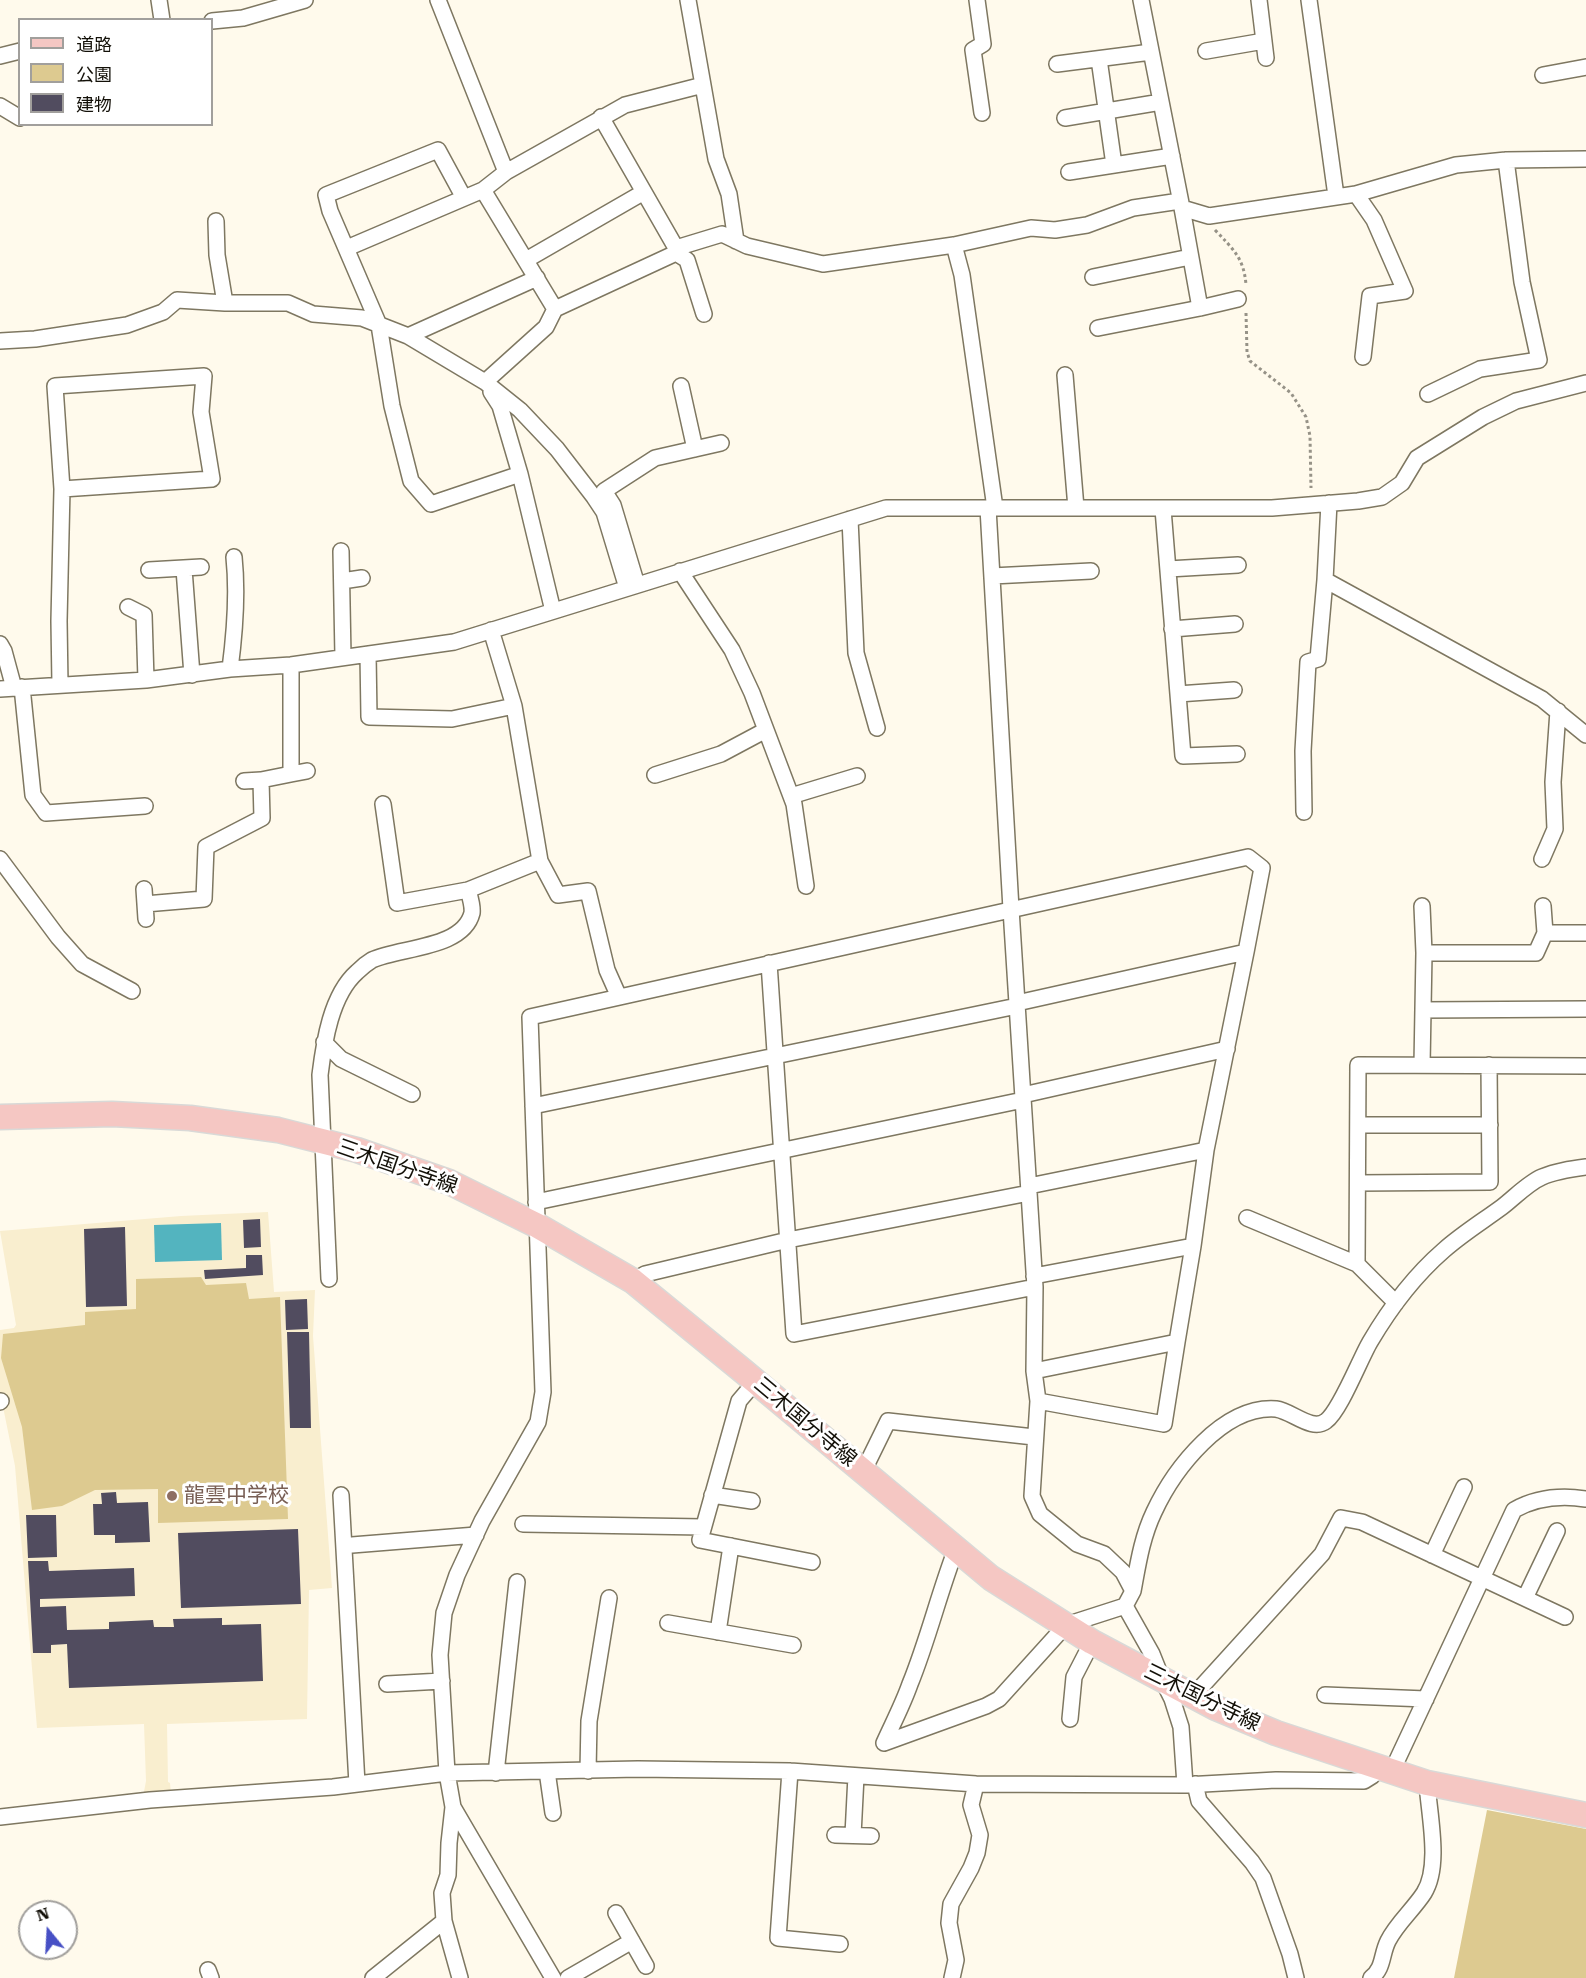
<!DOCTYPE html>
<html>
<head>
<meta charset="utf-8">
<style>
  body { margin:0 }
  #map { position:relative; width:1586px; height:1978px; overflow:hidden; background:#fffaec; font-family:"Roboto Serif","Noto Sans JP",serif }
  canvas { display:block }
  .legend { position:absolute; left:18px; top:18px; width:195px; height:108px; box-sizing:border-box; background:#fff; border:2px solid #a19f9c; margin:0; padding:8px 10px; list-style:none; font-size:18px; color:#131008 }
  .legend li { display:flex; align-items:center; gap:12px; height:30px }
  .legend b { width:30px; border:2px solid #a19f9c }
  .north { position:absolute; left:18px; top:1900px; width:60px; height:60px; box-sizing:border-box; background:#fff; border:2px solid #a19f9c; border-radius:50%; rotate:342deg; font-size:16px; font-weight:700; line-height:24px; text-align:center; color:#131008 }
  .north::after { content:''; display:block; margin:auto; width:21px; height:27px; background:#4750c5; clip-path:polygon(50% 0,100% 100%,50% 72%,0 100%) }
</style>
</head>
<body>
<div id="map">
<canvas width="1586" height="1978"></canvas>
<ul class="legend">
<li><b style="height:8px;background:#f5c7c3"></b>道路</li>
<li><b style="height:16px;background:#ddca90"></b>公園</li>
<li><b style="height:16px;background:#514c5f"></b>建物</li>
</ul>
<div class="north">N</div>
</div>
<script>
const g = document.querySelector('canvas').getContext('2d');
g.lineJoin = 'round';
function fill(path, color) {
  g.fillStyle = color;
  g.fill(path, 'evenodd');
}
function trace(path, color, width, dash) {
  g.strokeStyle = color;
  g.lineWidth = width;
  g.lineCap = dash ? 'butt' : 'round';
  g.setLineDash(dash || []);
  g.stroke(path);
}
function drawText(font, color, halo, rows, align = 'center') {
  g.font = font + ' "Roboto Serif","Noto Sans JP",serif';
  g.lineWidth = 6;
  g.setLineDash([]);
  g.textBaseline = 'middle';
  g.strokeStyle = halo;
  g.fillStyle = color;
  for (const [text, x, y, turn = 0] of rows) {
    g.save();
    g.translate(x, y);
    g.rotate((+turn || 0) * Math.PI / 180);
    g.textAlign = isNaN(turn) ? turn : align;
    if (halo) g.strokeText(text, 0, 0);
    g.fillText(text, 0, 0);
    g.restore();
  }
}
fill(new Path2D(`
  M268 1212 274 1292 315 1290 313 1336 332 1588 309 1590 307 1719 167 1724 168 1782 170 1783 171 1794 143 1797 146 1781 144 1724 37 1728 15 1466 0 1392V1330L14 1328 16 1325 0 1231 181 1216Z`), '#f9eecf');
fill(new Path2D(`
  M201 1277 206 1285 246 1283 249 1299 280 1297 288 1519 158 1523V1489L95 1490 62 1506 32 1510 22 1427 1 1358 3 1334 85 1325V1312L136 1309V1279Z
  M1487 1810 1586 1829V1978H1454Z`), '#ddca90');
fill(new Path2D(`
  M221 1223 222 1260 155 1262 154 1225Z`), '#53b4bf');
fill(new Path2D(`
  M260 1219 261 1247 244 1248 243 1220Z
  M125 1227 127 1306 86 1307 84 1229Z
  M246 1255H262L263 1275 205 1279 204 1270 246 1268Z
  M307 1299 308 1329 286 1330 285 1300Z
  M287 1332H309L311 1428H290Z
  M116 1492 117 1503 148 1502 150 1542 115 1543V1535H94L93 1504H102L101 1493Z
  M26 1515H56L57 1557 28 1558Z
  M298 1529 301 1604 181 1608 178 1533Z
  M28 1561H48L49 1571 134 1568 135 1596 40 1599V1607L66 1606 67 1630 109 1629V1622L153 1620 154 1627H174L173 1619 222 1618V1625L261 1624 263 1681 69 1688 67 1644 51 1645V1653H33Z`), '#514c5f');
const street = new Path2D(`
  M159 0 162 20
  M438 0 506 172
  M688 0 716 159 729 194 736 241
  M977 0 983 44 973 50 982 113
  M1141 0 1182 208 1209 216 1356 194 1456 165 1506 160 1586 159
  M1259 0 1266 58
  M1309 0 1336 196
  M212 21 243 18 305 0
  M1206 51 1264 41
  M0 56 20 51
  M1099 59 1114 165
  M1057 64 1151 52
  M1543 75 1586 67
  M0 106 20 118
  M1065 118 1161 102
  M1069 172 1172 156
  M483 190 555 309 676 253V248L601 117
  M1356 194 1374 220 1405 291 1370 296 1363 357
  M464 198 438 150 326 195 330 211 379 325 392 406 411 481 431 504 520 474 500 406 491 392
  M1182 208 1200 308 1238 299
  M216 221 217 255 225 303
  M954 245 962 275 995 508
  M347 248 483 190 506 172 625 105 703 85
  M676 248 722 234 747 246 823 264 954 245 1031 228 1055 230 1087 225 1133 208 1180 201
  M676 253 687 260 704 314
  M526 260 644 192
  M1093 277 1190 257
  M1098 328 1200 308
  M408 336 537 278
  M0 341 35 339 127 325 163 312 177 300 225 303H288L313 314 362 318 408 336 485 382 520 410 557 449 594 497 604 512 627 588
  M1065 375 1076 508
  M485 382 546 327 555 309
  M681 386 695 449
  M1428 394 1480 369 1539 360 1522 282 1506 160
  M520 474 553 611
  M1329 503 1325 580 1542 699 1586 735
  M988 508 1011 909 1035 1287 1034 1371 1038 1401 1032 1496 1040 1514 1077 1544 1104 1554 1123 1572 1133 1591 1125 1606 1152 1654 1162 1679 1172 1699 1181 1727 1185 1785
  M1163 509 1183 756 1237 754
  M850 519 856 653 877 728
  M341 551 343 657
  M184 569 192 675
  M1168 569 1238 565
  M149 570 201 567
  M680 571 732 650 752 693 794 804 806 886
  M992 576 1091 571
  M342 581 362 578
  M637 585 613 505 604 491 655 458 721 443
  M128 607 144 615 146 680
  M1172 629 1235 624
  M491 630 514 706 540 861
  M0 644 4 651 14 688
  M368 654 369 717 452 719 514 706
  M230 669C235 631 238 595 234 557
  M60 685 59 621 62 489 55 386 204 376 201 412 212 479 62 489
  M22 687 33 795 46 813 145 806
  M0 689 146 680 230 669 291 665 454 642 886 508H1272L1358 501 1382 497 1402 483 1417 458 1483 417 1516 401 1586 383
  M1178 694 1234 690
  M291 774 307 771
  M655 775 721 754 766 730
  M244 781 261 780
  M791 796 857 776
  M383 804 397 903 468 890 540 861 558 895 588 891 607 970 619 997
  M1304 812 1303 751 1308 662 1318 659 1325 580
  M0 859 58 937 82 964 132 991
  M1542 859 1555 829 1553 782 1558 711
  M144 889 146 919
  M145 904 204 899 206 847 262 818 261 780 291 774V665
  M1422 906 1424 953 1422 1065
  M1545 933H1586
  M1424 953H1536L1545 933 1543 906
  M769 963 794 1334 1035 1287
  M1017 1003 1246 952 1206 1150
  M1423 1010 1586 1009
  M324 1042 341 1059 412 1094
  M1023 1095 1227 1049
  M533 1106 1017 1006
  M1358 1125H1490
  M1358 1183 1490 1182 1489 1065
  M1029 1186 1206 1150 1193 1246
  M536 1202 1023 1100
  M1247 1218 1357 1264
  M1034 1276 1193 1246 1177 1342
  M329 1279 320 1075C324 1042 331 995 357 972 361 968 367 963 372 960 400 947 463 949 472 913 473 906 470 897 468 890
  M633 1281 645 1274 788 1240 1029 1193
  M1396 1303 1357 1264 1358 1065 1586 1066
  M1034 1371 1177 1342 1164 1424 1038 1401
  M756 1381 739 1401 700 1540 812 1562
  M0 1402 1 1401
  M863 1472 888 1421 1034 1437
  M341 1495 357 1784
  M712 1495 752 1501
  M523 1524 703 1527
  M352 1545 476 1535
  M956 1549C939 1593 928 1640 910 1684 903 1704 893 1723 884 1743L986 1706 999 1699 1066 1625 1125 1606
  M1432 1555 1464 1487
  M1133 1591C1138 1564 1142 1537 1154 1512 1174 1469 1223 1405 1276 1409 1292 1411 1312 1432 1326 1421 1340 1411 1360 1359 1370 1342 1390 1308 1414 1276 1444 1250 1462 1234 1483 1221 1502 1207 1515 1197 1528 1183 1542 1177 1556 1171 1571 1169 1586 1167
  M1525 1598 1557 1531
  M668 1623 793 1645
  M718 1632 731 1546
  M387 1684 442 1681
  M1325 1695 1426 1699
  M1193 1696 1322 1554 1341 1518 1362 1522 1565 1617
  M1070 1719 1074 1677 1092 1642
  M547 1771 553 1813
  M588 1771 589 1721 609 1598
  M790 1771 778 1938 840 1944
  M1392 1771 1514 1510C1537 1497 1560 1495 1586 1499
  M496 1773 517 1582
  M1195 1784 1199 1801 1252 1862 1263 1878 1290 1954 1296 1978
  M453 1807 553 1978
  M0 1817 150 1800 333 1787 447 1773 638 1769 790 1771 976 1784 1185 1785 1276 1780 1364 1781 1372 1776 1380 1767
  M835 1835 871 1836
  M853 1835 856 1776
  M616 1913 646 1966
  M208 1970 211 1978
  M373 1978 444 1921
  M460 1978 444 1921 442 1893 448 1875 449 1843 453 1807 447 1773 440 1655 444 1613 457 1575 482 1521 538 1422 543 1392 530 1017 1248 857 1262 868 1246 952
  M568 1978 632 1941
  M952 1978 956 1960 949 1923 951 1904 971 1868 977 1853 980 1835 971 1805 976 1784
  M1371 1978C1384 1968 1381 1955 1388 1941 1397 1923 1413 1910 1424 1893 1441 1866 1429 1815 1427 1783`);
const primary = new Path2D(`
  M0 1117 112 1114 190 1118 278 1130 357 1150 449 1182 538 1226 633 1281 743 1371 991 1578 1092 1642 1216 1708 1276 1733 1427 1783 1586 1815`);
trace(street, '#7e7761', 18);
trace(primary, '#d9d9d7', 27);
trace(new Path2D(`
  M1215 230C1233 249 1244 258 1246 285
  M1246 313 1247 352 1250 361 1291 393 1306 417 1310 436 1311 488`), '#969287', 3, [3, 3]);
trace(street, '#fff', 15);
trace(primary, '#f5c7c3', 24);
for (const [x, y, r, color] of [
  [172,1496,6,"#8d6e63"]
]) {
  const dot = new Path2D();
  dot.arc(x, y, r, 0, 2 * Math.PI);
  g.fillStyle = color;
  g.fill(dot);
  trace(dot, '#fff', 2);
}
drawText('21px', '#131008', '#fff', [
  ["三木国分寺線",397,1167,19],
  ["三木国分寺線",805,1422,40],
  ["三木国分寺線",1202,1698,26]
]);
drawText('21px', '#785e54', '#fff', [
  ["龍雲中学校",184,1496]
], 'left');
</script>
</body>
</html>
